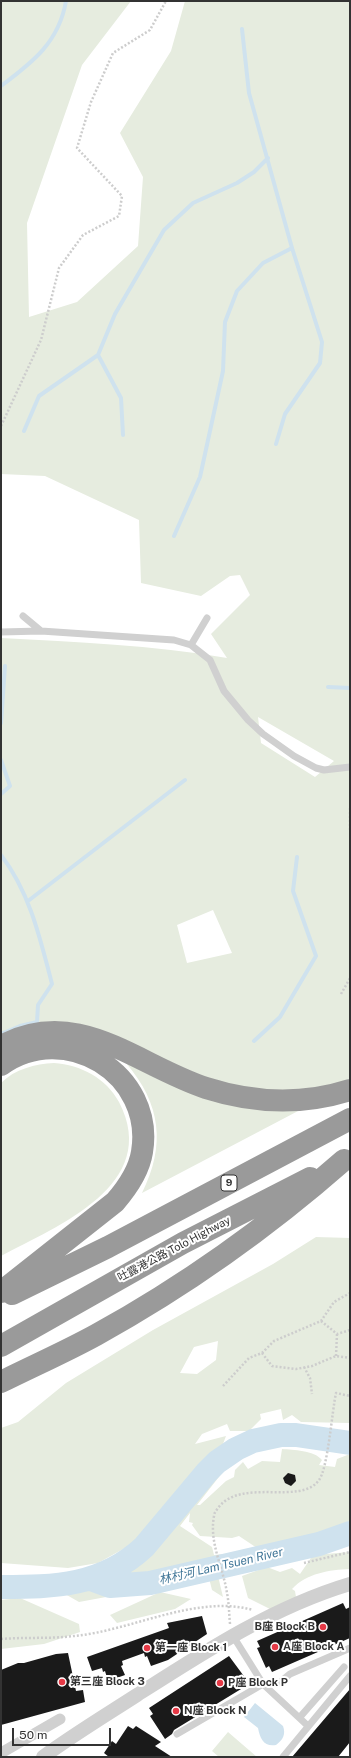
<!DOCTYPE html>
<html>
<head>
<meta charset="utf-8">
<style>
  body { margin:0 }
  #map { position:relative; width:351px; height:1758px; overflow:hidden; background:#fff; font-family:"Public Sans",sans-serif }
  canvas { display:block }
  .frame { position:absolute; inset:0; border:2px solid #333; pointer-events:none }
  .scale { position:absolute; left:12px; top:1728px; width:99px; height:18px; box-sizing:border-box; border:2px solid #333; border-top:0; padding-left:5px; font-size:12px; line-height:14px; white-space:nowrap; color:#333; -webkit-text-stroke:3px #fff; paint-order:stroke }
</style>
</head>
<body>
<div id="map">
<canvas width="351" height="1758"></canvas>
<div class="frame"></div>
<div class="scale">50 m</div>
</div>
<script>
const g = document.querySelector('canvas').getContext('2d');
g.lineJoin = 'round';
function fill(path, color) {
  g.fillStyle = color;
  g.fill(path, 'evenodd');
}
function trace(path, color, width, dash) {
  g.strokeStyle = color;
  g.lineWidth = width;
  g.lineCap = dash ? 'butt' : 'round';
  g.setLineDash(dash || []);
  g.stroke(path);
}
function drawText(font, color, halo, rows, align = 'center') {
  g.font = font + ' "Public Sans","Noto Sans TC",sans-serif';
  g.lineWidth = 4;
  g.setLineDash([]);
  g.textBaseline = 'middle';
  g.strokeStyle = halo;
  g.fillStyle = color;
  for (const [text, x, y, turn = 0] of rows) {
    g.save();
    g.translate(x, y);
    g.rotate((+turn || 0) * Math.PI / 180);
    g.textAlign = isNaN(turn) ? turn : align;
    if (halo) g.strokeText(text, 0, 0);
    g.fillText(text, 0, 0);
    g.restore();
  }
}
fill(new Path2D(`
  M1 1H131L82 65 27 223 29 317 77 302 138 246 143 177 120 133 171 51 185 1H350V1080C314 1090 266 1095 230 1085 201 1077 175 1064 148 1052 116 1037 85 1019 48 1022 31 1023 16 1029 1 1035V638C77 642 152 645 227 658L211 634 250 595 240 575 230 576 201 596 141 583 139 520 45 476 1 474ZM258 717 334 761 315 777 261 743ZM213 910 232 953 187 963 177 925Z
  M54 1063C81 1065 106 1078 119 1102 162 1185 57 1226 1 1256V1083C15 1069 35 1064 54 1063Z
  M126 1063 300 1110 142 1193C166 1145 161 1104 126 1063Z
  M316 1237 350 1238V1423L301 1422 292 1415 283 1420 281 1409 260 1414 261 1419 249 1431H230L227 1424 202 1434 195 1444 226 1436 220 1452 182 1488 160 1517 134 1543 98 1563 68 1568 1 1563V1428L18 1422 66 1383 153 1330 273 1264ZM218 1341 216 1360 197 1374 180 1373 194 1347Z
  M282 1449C293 1450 314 1450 322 1460L319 1465 335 1467 337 1459 350 1454V1521L293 1543 260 1550 239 1536 232 1538 200 1536 192 1525 193 1523 189 1522 190 1513 180 1526 212 1547 214 1555 251 1551 259 1569 218 1576 223 1597 212 1590 209 1578 79 1602 65 1594 109 1579 135 1564 213 1474 229 1464 197 1505H200L226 1481 234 1477 235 1470 243 1462 248 1469 262 1461 280 1462Z
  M350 1552V1569C329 1570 307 1573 292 1589L295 1591 296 1597 272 1610 248 1598 242 1576 267 1567 280 1572 292 1568 300 1574 313 1555Z
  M160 1592 191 1599 175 1609 117 1623 110 1615Z
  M20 1598 79 1624 80 1632 44 1644 1 1649V1600Z
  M228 1732 257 1757H219L212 1751Z`), '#e6ecdf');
fill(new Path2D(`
  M255 1703 283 1726C286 1734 283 1740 276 1745 264 1747 260 1739 258 1728L244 1717Z`), '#cfe2ee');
trace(new Path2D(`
  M242 29 249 93 292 248 322 342 320 363 285 414 276 444
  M1 86C33 62 59 42 66 1
  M24 431 39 396 98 355
  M123 435 121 398 98 355 115 314 164 230 193 203 237 183 254 172 268 158
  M174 536 200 477 223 371 225 322 237 291 263 263 292 248
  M328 687 350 688
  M1 723 5 666
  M1 760 10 786 1 794
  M1 855C30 893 40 938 52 984L38 1005 37 1022 20 1026 1 1034
  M28 901 185 780
  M254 1041 280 1017 316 956 293 891 297 857`), '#cfe2ee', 4);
trace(new Path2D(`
  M91 1579 110 1586 150 1583 319 1544 350 1533
  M1 1587C55 1587 102 1586 144 1547L207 1472 217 1462 236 1449 253 1441 281 1435H296L350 1443`), '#cfe2ee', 24);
fill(new Path2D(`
  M288 1473 295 1475 296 1481 291 1486 285 1483 283 1478Z
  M343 1603 346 1609 350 1607V1638L272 1672 269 1666 266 1668 257 1648 260 1647 257 1641Z
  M202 1616 207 1634 168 1660 151 1666 147 1656 145 1657 144 1653 122 1661 123 1665 121 1666 125 1675 108 1681 105 1671 103 1672 102 1668 92 1671 87 1657 169 1628 167 1623Z
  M68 1653 76 1691 83 1690 85 1702 1 1725V1670L18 1663H24L56 1654Z
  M229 1656 246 1679 243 1680 246 1686 174 1730 172 1734 165 1739 150 1716 153 1714 149 1708Z
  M350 1689V1742L338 1757H292Z
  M128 1726 133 1729 136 1726 161 1742 155 1746 172 1757H109L104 1753 112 1741 116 1744Z`), '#1a1a1a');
trace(new Path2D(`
  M1 426 41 340 59 268 83 235 119 216 122 196 77 148 91 102 113 53 150 30 166 1
  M350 808V830
  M341 994 350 978
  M321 1321 337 1334 350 1330
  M262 1353 272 1366 296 1369 312 1366 336 1356 350 1358
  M336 1356 337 1334
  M304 1367 310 1378 312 1394
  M223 1386 249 1358 262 1353 274 1341 321 1321 334 1302 350 1293
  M304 1563 350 1552
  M230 1624C229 1613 229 1603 227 1593 223 1567 209 1543 214 1516 214 1513 216 1511 218 1508 241 1477 301 1506 319 1480 328 1468 332 1411 336 1393L350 1396
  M1 1639C25 1637 50 1639 74 1636 131 1631 196 1594 253 1610`), '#cdcdcd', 2.5, [2, 2]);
trace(new Path2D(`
  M23 616 41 631
  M1 632 41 631 174 640 191 645 210 660 224 691 248 720 263 734 294 756 316 768 324 770 350 767
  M191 645 207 618
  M233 1636 263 1684 308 1726
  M300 1717 344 1667
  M177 1734 263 1684 279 1683 290 1674 350 1648
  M283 1757 350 1676`), '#d0d0d0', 7);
trace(new Path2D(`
  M1 1753 60 1719`), '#d0d0d0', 11);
trace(new Path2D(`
  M43 1757C73 1735 106 1715 137 1695 204 1652 273 1607 350 1584`), '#d0d0d0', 14);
trace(new Path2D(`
  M1 1046C78 1005 136 1065 206 1088 253 1103 303 1105 350 1090
  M1 1065C65 1019 155 1074 142 1152 139 1171 128 1187 115 1202L1 1292
  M12 1294 108 1247 350 1119
  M1 1346 183 1243 310 1178
  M1 1382C33 1366 65 1352 96 1335 183 1287 270 1225 344 1160`), '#9a9a9a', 22);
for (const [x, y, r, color] of [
  [323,1627,4,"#e63946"],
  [275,1647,4,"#e63946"],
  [147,1648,4,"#e63946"],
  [62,1682,4,"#e63946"],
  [220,1683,4,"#e63946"],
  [176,1711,4,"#e63946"]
]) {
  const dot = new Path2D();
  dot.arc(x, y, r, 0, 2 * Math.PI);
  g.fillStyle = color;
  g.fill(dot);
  trace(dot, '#fff', 1.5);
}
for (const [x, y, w] of [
  [229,1183,16]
]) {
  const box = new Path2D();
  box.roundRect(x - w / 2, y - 8, w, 16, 3);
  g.fillStyle = '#fff';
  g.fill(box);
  trace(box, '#333', 1);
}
drawText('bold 10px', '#333', null, [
  ["9",229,1183]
]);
drawText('11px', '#333', '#fff', [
  ["吐露港公路 Tolo Highway",174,1249,-28]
]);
drawText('bold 11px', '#333', '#fff', [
  ["B座 Block B",315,1627,"right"],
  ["A座 Block A",283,1647],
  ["第一座 Block 1",155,1648],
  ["第三座 Block 3",70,1682],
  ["P座 Block P",228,1683],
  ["N座 Block N",184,1711]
], 'left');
drawText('italic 12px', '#3f7597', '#fff', [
  ["林村河 Lam Tsuen River",221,1566,-13]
]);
</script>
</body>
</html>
